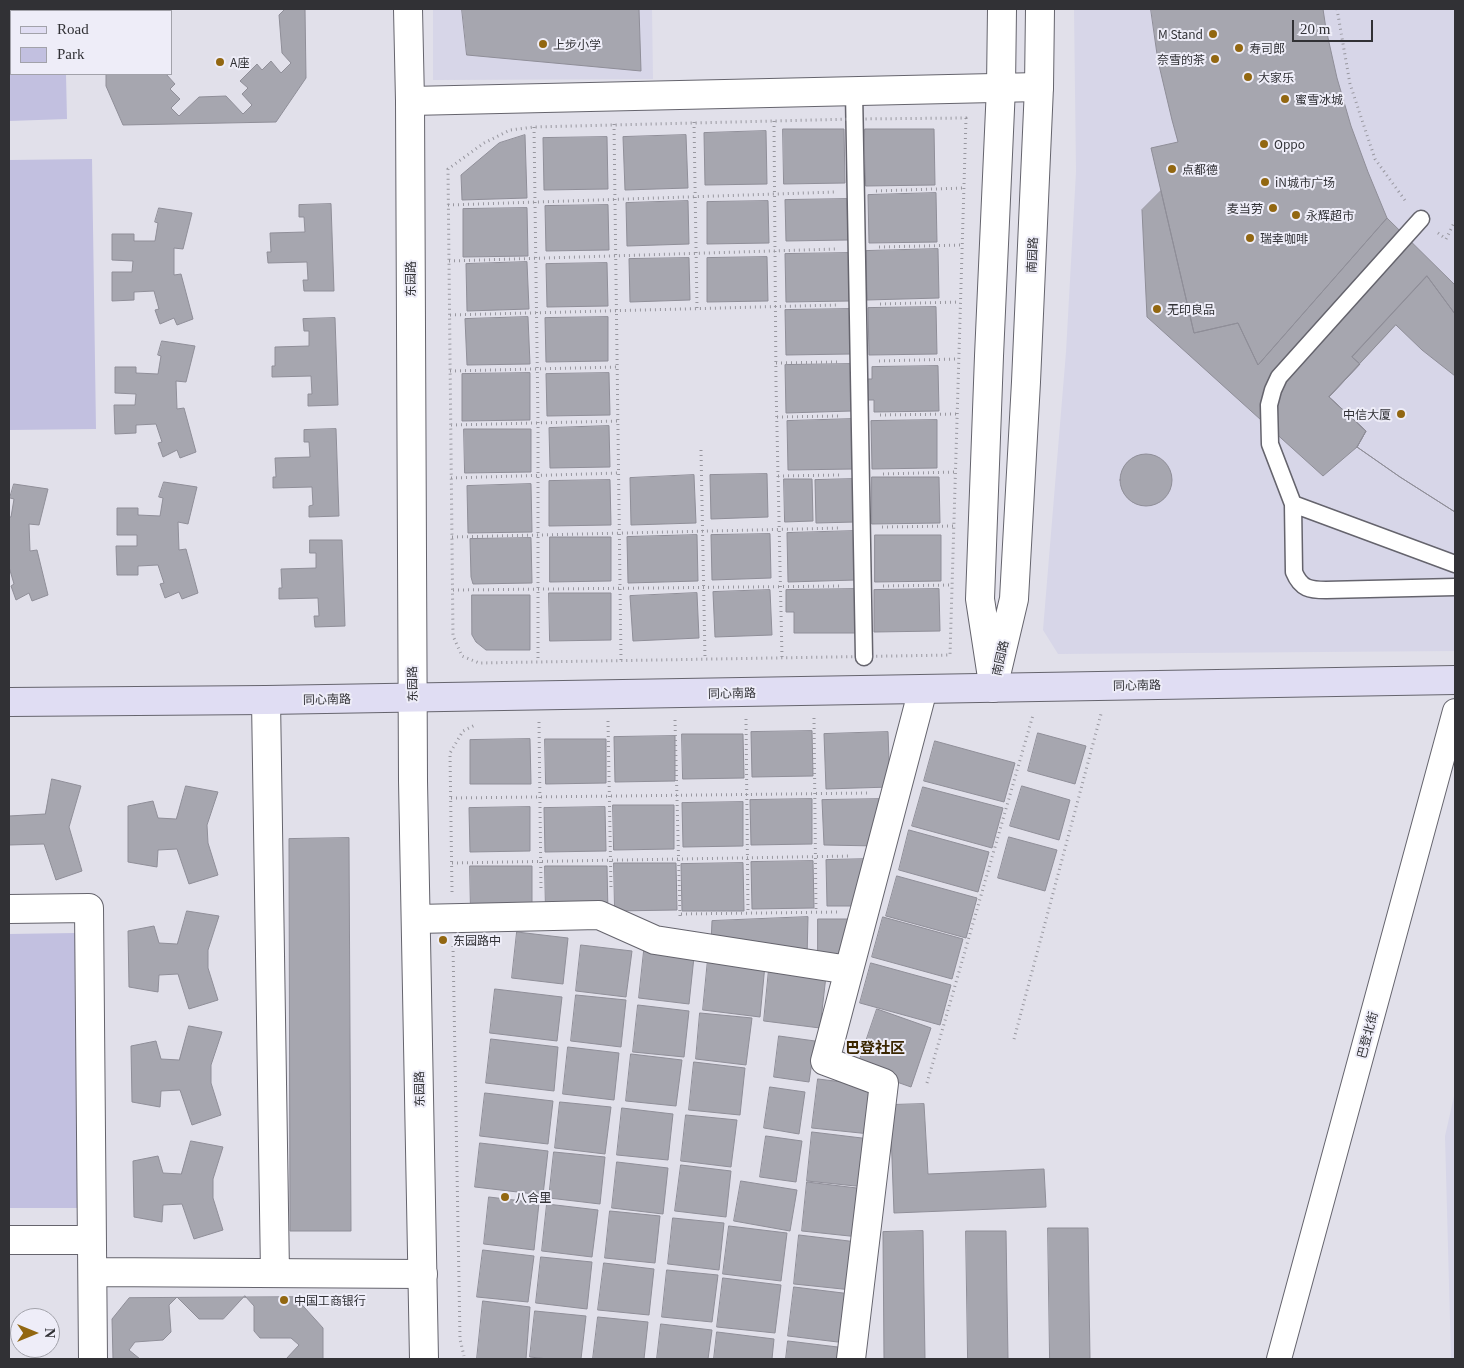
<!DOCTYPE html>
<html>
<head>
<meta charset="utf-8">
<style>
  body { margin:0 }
  #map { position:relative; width:1464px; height:1368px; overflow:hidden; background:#e1e0ea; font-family:Georgia,serif }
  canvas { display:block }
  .frame { position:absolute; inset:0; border:10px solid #313135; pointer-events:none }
  .legend { position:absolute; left:10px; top:10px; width:162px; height:65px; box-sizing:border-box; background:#eeedf8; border:1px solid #a2a2aa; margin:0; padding:6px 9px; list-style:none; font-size:15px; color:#313135 }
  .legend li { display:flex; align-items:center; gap:10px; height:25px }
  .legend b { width:25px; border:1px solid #a2a2aa }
  .north { position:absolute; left:10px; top:1308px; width:50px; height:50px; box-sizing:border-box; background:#eeedf8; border:1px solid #a2a2aa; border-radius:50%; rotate:90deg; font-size:14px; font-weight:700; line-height:20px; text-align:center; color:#313135 }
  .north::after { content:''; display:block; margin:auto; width:18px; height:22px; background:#926711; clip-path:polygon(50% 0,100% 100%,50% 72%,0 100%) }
  .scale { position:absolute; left:1292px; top:20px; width:81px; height:22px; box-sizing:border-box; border:2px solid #313135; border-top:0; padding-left:6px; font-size:15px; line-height:18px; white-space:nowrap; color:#313135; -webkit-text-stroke:4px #eeedf8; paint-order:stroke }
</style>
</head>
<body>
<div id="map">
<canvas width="1464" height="1368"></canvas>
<div class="frame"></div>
<ul class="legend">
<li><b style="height:6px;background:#e0ddf3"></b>Road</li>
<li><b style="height:14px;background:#c2c0e0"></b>Park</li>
</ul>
<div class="north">N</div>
<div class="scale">20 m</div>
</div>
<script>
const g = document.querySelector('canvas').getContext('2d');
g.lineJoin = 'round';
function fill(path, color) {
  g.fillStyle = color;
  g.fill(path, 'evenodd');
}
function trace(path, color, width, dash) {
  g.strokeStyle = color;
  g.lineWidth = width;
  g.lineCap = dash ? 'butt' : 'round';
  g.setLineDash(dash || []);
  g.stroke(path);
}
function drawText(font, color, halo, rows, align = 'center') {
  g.font = font + ' Georgia,"Noto Sans SC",serif';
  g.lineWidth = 4;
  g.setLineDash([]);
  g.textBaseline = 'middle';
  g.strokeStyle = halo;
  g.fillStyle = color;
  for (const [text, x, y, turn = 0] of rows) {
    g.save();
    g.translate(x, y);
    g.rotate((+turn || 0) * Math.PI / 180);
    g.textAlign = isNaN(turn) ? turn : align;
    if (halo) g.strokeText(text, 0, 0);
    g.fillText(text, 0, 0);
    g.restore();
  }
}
fill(new Path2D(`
  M433 9H652L653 79 433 80Z
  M1074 9H1455V651L1058 654 1043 630 1066 352 1076 172Z
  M1455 1092V1359H1451L1445 1136Z`), '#d7d6e8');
fill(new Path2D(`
  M9 44H11V74H66L67 119 9 121Z
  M92 159 96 429 9 430V160Z
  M75 933 79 1208H9V934Z`), '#c2c0e0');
const building = new Path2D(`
  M106 9H305L306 78 276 122 123 125 106 86V74H171V11H106Z
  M128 9H285L279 15 282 53 291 63 281 73 271 61 262 70 257 64 240 81 248 88 242 94 252 105 243 114 226 96 199 97 179 116 171 108 180 99 170 89 175 84 166 74H171V11H131Z
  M462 9H639L641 71 467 55Z
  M1151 9H1323L1326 29 1337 78 1351 126 1368 172 1387 218 1258 365 1238 323 1194 333 1151 148 1178 142 1172 120 1158 61Z
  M783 129H844L845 183 784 184Z
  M865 129H934L935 185 866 186Z
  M766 131 767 184 705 185 704 133Z
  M525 135 527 198 462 200 461 175 499 143Z
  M686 135 688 188 625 190 623 137Z
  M607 137 608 189 544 190 543 138Z
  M1161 191 1194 333 1238 323 1258 365 1387 218 1455 285V314L1427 276 1352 357 1360 364 1329 397 1366 431 1357 447 1323 476 1147 317 1142 210Z
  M936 193 937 242 869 243 868 195Z
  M847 199 848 240 786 241 785 200Z
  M688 201 689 244 627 246 626 203Z
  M768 201 769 243 707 244V202Z
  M331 204 334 291H304L303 280H308L307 262 268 263 267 252H271L270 233 305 232 304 217H299V205Z
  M608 205 609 250 546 251 545 206Z
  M159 208 192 213 183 249 174 248V275L181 274 193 319 177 325 174 318 160 324 155 310 159 309 154 291 134 292V300L112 301V272H132L133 261 112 260V234H134V241H155L158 223 155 222Z
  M527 208 528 256 463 257V209Z
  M938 249 939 298 867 300 866 251Z
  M849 253 850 301 786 302 785 254Z
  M767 257 768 301 707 302V258Z
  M689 258 690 300 630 302 629 259Z
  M527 262 529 309 467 311 466 264Z
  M607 263 608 306 547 307 546 264Z
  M1427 276 1455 314V512L1400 477 1357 447 1366 431 1329 397 1360 364 1352 357Z
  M936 307 937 354 869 355 868 308Z
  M850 309 851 354 786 355 785 310Z
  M528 317 530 364 467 365 465 319Z
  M608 317V361L546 362 545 318Z
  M335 318 338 405 308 406V394H312L311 376 272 377V366H275V347L309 346V331H304L303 319Z
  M1396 325 1422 350 1455 376V512L1400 477 1357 447 1366 431 1329 397Z
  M162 341 195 346 186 382 176 381 177 409 184 408 196 452 180 458 177 450 163 457 158 443 162 442 156 424 136 425V433L115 434 114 405H135L136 394 115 393V367H136V373L158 374 161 356 158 355Z
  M851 364 852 411 786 413 785 365Z
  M938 366 939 411 874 412V400H867L866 379H872V367Z
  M530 373V420L462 421V374Z
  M609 373 610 415 547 416 546 374Z
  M853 419 854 469 788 470 787 421Z
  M937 420V468L872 469 871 421Z
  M609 426 610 467 550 468 549 428Z
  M336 429 339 516 309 517V506L313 505 312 487 273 488V477H276L275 458 310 457 309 442H304V430Z
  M464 429H531V472L465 473Z
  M1120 480a26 26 0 1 1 52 0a26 26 0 1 1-52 0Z
  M767 474 768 517 711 519 710 475Z
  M694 475 696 523 631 525 630 478Z
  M872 477H939L940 523 872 524Z
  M784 479H812L813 521 785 522Z
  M854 479 855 522 816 523 815 480Z
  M610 480 611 525 549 526V481Z
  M164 482 197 487 188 524 178 522 179 550 186 549 198 593 182 599 179 592 165 598 160 584 164 583 158 565 138 566V575H117L116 546H137V535H117V508H138V515L160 516 163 498 159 497Z
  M14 484 48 489 39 525 29 524 30 551 37 550 48 595 32 601 29 593 16 600 11 586 14 584 9 567V517H11L14 499 10 498Z
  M531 484 532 532 468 533 467 486Z
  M855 531 856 580 788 582 787 533Z
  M770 534 771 578 712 580 711 535Z
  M697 535 698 581 628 583 627 537Z
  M875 535H941V581L875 582Z
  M550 537H611V581L550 582Z
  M531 538 532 583 473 584 471 577 470 539Z
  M310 540H342L345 626 315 627 314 616H319L318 598 279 599V588H282L281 569 316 568V553H310Z
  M856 589V633H794V612H786V590Z
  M939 589 940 631 874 632V590Z
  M770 590 772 635 715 637 713 592Z
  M549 593H611V640L550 641Z
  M697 593 699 638 633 641 630 596Z
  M472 595H530V650H486L476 642 472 635Z
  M812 731 813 776 752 777 751 732Z
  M888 732 890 787 826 789 824 734Z
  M1038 733 1086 746 1075 784 1028 771Z
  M682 734H743L744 778 683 779Z
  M675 736V781L615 782 614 737Z
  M530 739 531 784H470V740Z
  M545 739H606V783L546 784Z
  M935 741 1015 763 1004 802 924 781Z
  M52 779 81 786 69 827 82 871 56 880 44 844 9 845V816L45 814Z
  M186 786 218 792 207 825 208 843 218 875 189 884 177 849 158 850 157 867 128 862V806L153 801 158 818 176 819Z
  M1022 786 1070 800 1059 840 1010 826Z
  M923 787 1003 808 992 848 912 826Z
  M812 799V844L751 845 750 800Z
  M882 799 877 846 824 845 822 800Z
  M743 802V846L683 847 682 803Z
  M613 805H674V849L614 850Z
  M530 807V851L470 852 469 808Z
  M605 807 606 851 545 852 544 808Z
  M909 830 989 852 978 892 899 870Z
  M1009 837 1057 850 1045 891 998 878Z
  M349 838 351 1231H290L289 839Z
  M869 859 860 906H827L826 860Z
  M813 861 814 908 752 909 751 862Z
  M614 863H676L677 910 615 911Z
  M743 863 744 911H682L681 864Z
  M470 866H532V913L471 914Z
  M545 866H607L608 913 546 914Z
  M897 876 977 898 966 938 886 916Z
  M187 911 219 916 208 950V968L218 1000 189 1009 178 974 159 975 158 992 129 987 128 931 154 926 159 943 177 944Z
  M808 917 807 959 711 943 712 921Z
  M883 917 963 939 952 979 872 957Z
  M818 919H856L849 959 818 956Z
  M517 932 568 938 563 984 512 978Z
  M581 945 632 951 626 997 576 991Z
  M644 951 694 957 689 1004 639 998Z
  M708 959 765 965 760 1017 703 1010Z
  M871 963 951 985 940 1025 860 1003Z
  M769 969 826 976 820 1028 764 1021Z
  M495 989 562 997 557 1041 490 1033Z
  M576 995 626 1000 621 1047 571 1041Z
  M638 1005 689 1011 684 1057 633 1052Z
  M877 1009 931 1028 911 1087 857 1068Z
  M700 1013 752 1018 746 1065 696 1059Z
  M189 1026 222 1032 211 1065V1083L221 1115 192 1125 180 1090 161 1091 160 1107 132 1102 131 1046 156 1041 161 1059 179 1060Z
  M779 1036 815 1041 809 1082 774 1077Z
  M491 1039 558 1047 554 1091 486 1083Z
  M568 1047 619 1053 614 1100 563 1094Z
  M631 1054 682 1060 676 1106 626 1101Z
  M694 1062 745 1068 740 1115 689 1110Z
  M818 1079 875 1086 870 1134 812 1128Z
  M770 1087 805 1092 799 1134 764 1128Z
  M485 1093 553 1101 548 1144 480 1136Z
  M560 1102 611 1107 605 1154 555 1148Z
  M924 1104 928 1174 1044 1169 1046 1207 894 1213 890 1105Z
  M622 1108 673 1114 668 1160 617 1155Z
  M686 1115 737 1120 731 1167 681 1161Z
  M812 1132 870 1139 865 1187 807 1181Z
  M766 1136 802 1141 796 1182 760 1177Z
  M191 1141 223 1147 213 1179V1198L223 1230 194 1239 182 1204 163 1205 162 1222 134 1217 133 1161 158 1156 163 1173 181 1174Z
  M480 1143 548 1151 543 1195 475 1187Z
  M554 1152 605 1157 600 1204 549 1198Z
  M617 1162 668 1168 663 1214 612 1208Z
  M681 1165 731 1171 726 1217 675 1211Z
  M741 1181 797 1190 790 1231 734 1221Z
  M807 1182 865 1189 859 1237 802 1231Z
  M489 1197 539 1203 534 1250 484 1244Z
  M547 1204 598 1210 592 1257 542 1251Z
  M610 1211 660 1216 655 1263 605 1258Z
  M673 1218 724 1223 719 1270 668 1264Z
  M729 1226 787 1233 781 1281 723 1274Z
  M1048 1228H1088L1090 1359H1050Z
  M923 1231 925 1359H884L883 1232Z
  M966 1231H1006L1008 1359H968Z
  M799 1235 857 1242 852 1290 794 1284Z
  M483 1250 534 1256 528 1302 477 1297Z
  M541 1257 592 1262 587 1309 536 1303Z
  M604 1263 654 1269 649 1315 598 1310Z
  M667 1270 718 1275 712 1322 662 1317Z
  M723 1278 781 1285 775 1333 717 1327Z
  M794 1287 851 1294 846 1343 788 1336Z
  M245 1296 254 1306V1331L260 1338H291L299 1345 286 1359H140L129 1350 135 1342 163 1340 171 1332 169 1305 177 1297 199 1319H223Z
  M295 1297 323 1328V1359H113L112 1319 129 1298Z
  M483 1301 530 1307 526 1359H477Z
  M535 1311 586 1316 581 1359H548L530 1357Z
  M598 1317 648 1322 644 1359H593Z
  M661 1324 712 1330 708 1359H657Z
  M717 1332 774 1339 772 1359H714Z
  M788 1341 846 1348 844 1359H786Z`);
fill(building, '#a6a6af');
trace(building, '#8f8e98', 1);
const service = new Path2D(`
  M854 91 864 657
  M1421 219 1279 377 1273 390 1269 405 1270 444 1293 504 1294 572C1301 589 1310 590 1326 590L1455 587
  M1293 504 1455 564`);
const pedestrian = new Path2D(`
  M1279 1359 1455 711`);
const minor = new Path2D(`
  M410 101 1039 87
  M266 700 275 1273
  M9 909 89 908 93 1359
  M416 919 599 915 655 940 849 970
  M9 1240H92
  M93 1272 423 1274
  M851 1359 884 1083 825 1061 923 689`);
const tertiary = new Path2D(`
  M408 9 410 101 413 781 424 1359
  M991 671 980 599 989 356 1001 87 1002 9
  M993 688 1014 599 1026 382 1039 87 1040 9`);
const secondary = new Path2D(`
  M9 702 266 700 1455 680`);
trace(service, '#65646d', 19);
trace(pedestrian, '#65646d', 26);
trace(minor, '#65646d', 30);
trace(tertiary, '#65646d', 30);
trace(secondary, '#65646d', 30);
trace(new Path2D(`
  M1337 9 1350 84 1375 159 1407 203
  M966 118 950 655 479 663 462 656 453 636 448 169 484 143 510 130 534 127 854 119Z
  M774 121 776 384 782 657
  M694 122 697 308
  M614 124 621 661
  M534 127 538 423V662
  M876 191 963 188
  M448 205 835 192
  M1438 233 1446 239 1455 221
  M879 247 962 245
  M449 261 836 249
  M880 304 960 302
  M450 315 837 305
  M879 361 958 359
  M776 363 838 362
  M450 371 618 367
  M880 415 957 414
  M777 417 839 416
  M451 425 619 421
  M701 450 705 659
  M883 474 955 472
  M778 476 840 475
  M451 478 619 473
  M882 527 954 526
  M452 537 841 528
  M883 586 952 585
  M453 590 842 586
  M814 718 816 912
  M746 719 748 913
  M675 720 680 916
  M608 721 611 889
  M539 722 541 890
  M451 798 868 793
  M452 863 851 856
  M452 892 450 753 463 731 475 725
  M681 914 837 912
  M453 946 460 1339 464 1356
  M1014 1039 1101 714
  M927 1083 1033 715`), '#98979f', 3, [1, 4]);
trace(service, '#fff', 16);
trace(pedestrian, '#fff', 24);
trace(minor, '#fff', 28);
trace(tertiary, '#fff', 28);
trace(secondary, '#e0ddf3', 28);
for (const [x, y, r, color] of [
  [1213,34,5,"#926711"],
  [543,44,5,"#926711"],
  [1239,48,5,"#926711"],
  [1215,59,5,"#926711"],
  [220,62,5,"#926711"],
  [1248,77,5,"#926711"],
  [1285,99,5,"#926711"],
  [1264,144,5,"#926711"],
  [1172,169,5,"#926711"],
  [1265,182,5,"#926711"],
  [1273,208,5,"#926711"],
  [1296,215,5,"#926711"],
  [1250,238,5,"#926711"],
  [1157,309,5,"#926711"],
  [1401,414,5,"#926711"],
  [443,940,5,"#926711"],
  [505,1197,5,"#926711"],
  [284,1300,5,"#926711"]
]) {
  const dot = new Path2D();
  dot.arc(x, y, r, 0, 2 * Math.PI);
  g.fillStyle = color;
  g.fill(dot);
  trace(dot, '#eeedf8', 2);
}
drawText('12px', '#313135', '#eeedf8', [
  ["M Stand",1203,34,"right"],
  ["上步小学",553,44],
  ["寿司郎",1249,48],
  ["奈雪的茶",1205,59,"right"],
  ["A座",230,62],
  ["大家乐",1258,77],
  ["蜜雪冰城",1295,99],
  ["Oppo",1274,144],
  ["点都德",1182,169],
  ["iN城市广场",1275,182],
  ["麦当劳",1263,208,"right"],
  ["永辉超市",1306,215],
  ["瑞幸咖啡",1260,238],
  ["无印良品",1167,309],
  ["中信大厦",1391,414,"right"],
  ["东园路中",453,940],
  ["八合里",515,1197],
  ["中国工商银行",294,1300]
], 'left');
drawText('12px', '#313135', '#eeedf8', [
  ["南园路",1032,255,-87],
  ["东园路",410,279,-90],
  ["南园路",1000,658,-77],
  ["东园路",412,684,-91],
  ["同心南路",1137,685,-1],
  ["同心南路",732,693,-1],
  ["同心南路",327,699,-1],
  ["巴登北街",1367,1035,-75],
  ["东园路",419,1089,-91]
]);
drawText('bold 15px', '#3a2600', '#eeedf8', [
  ["巴登社区",875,1047]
]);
</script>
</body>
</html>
